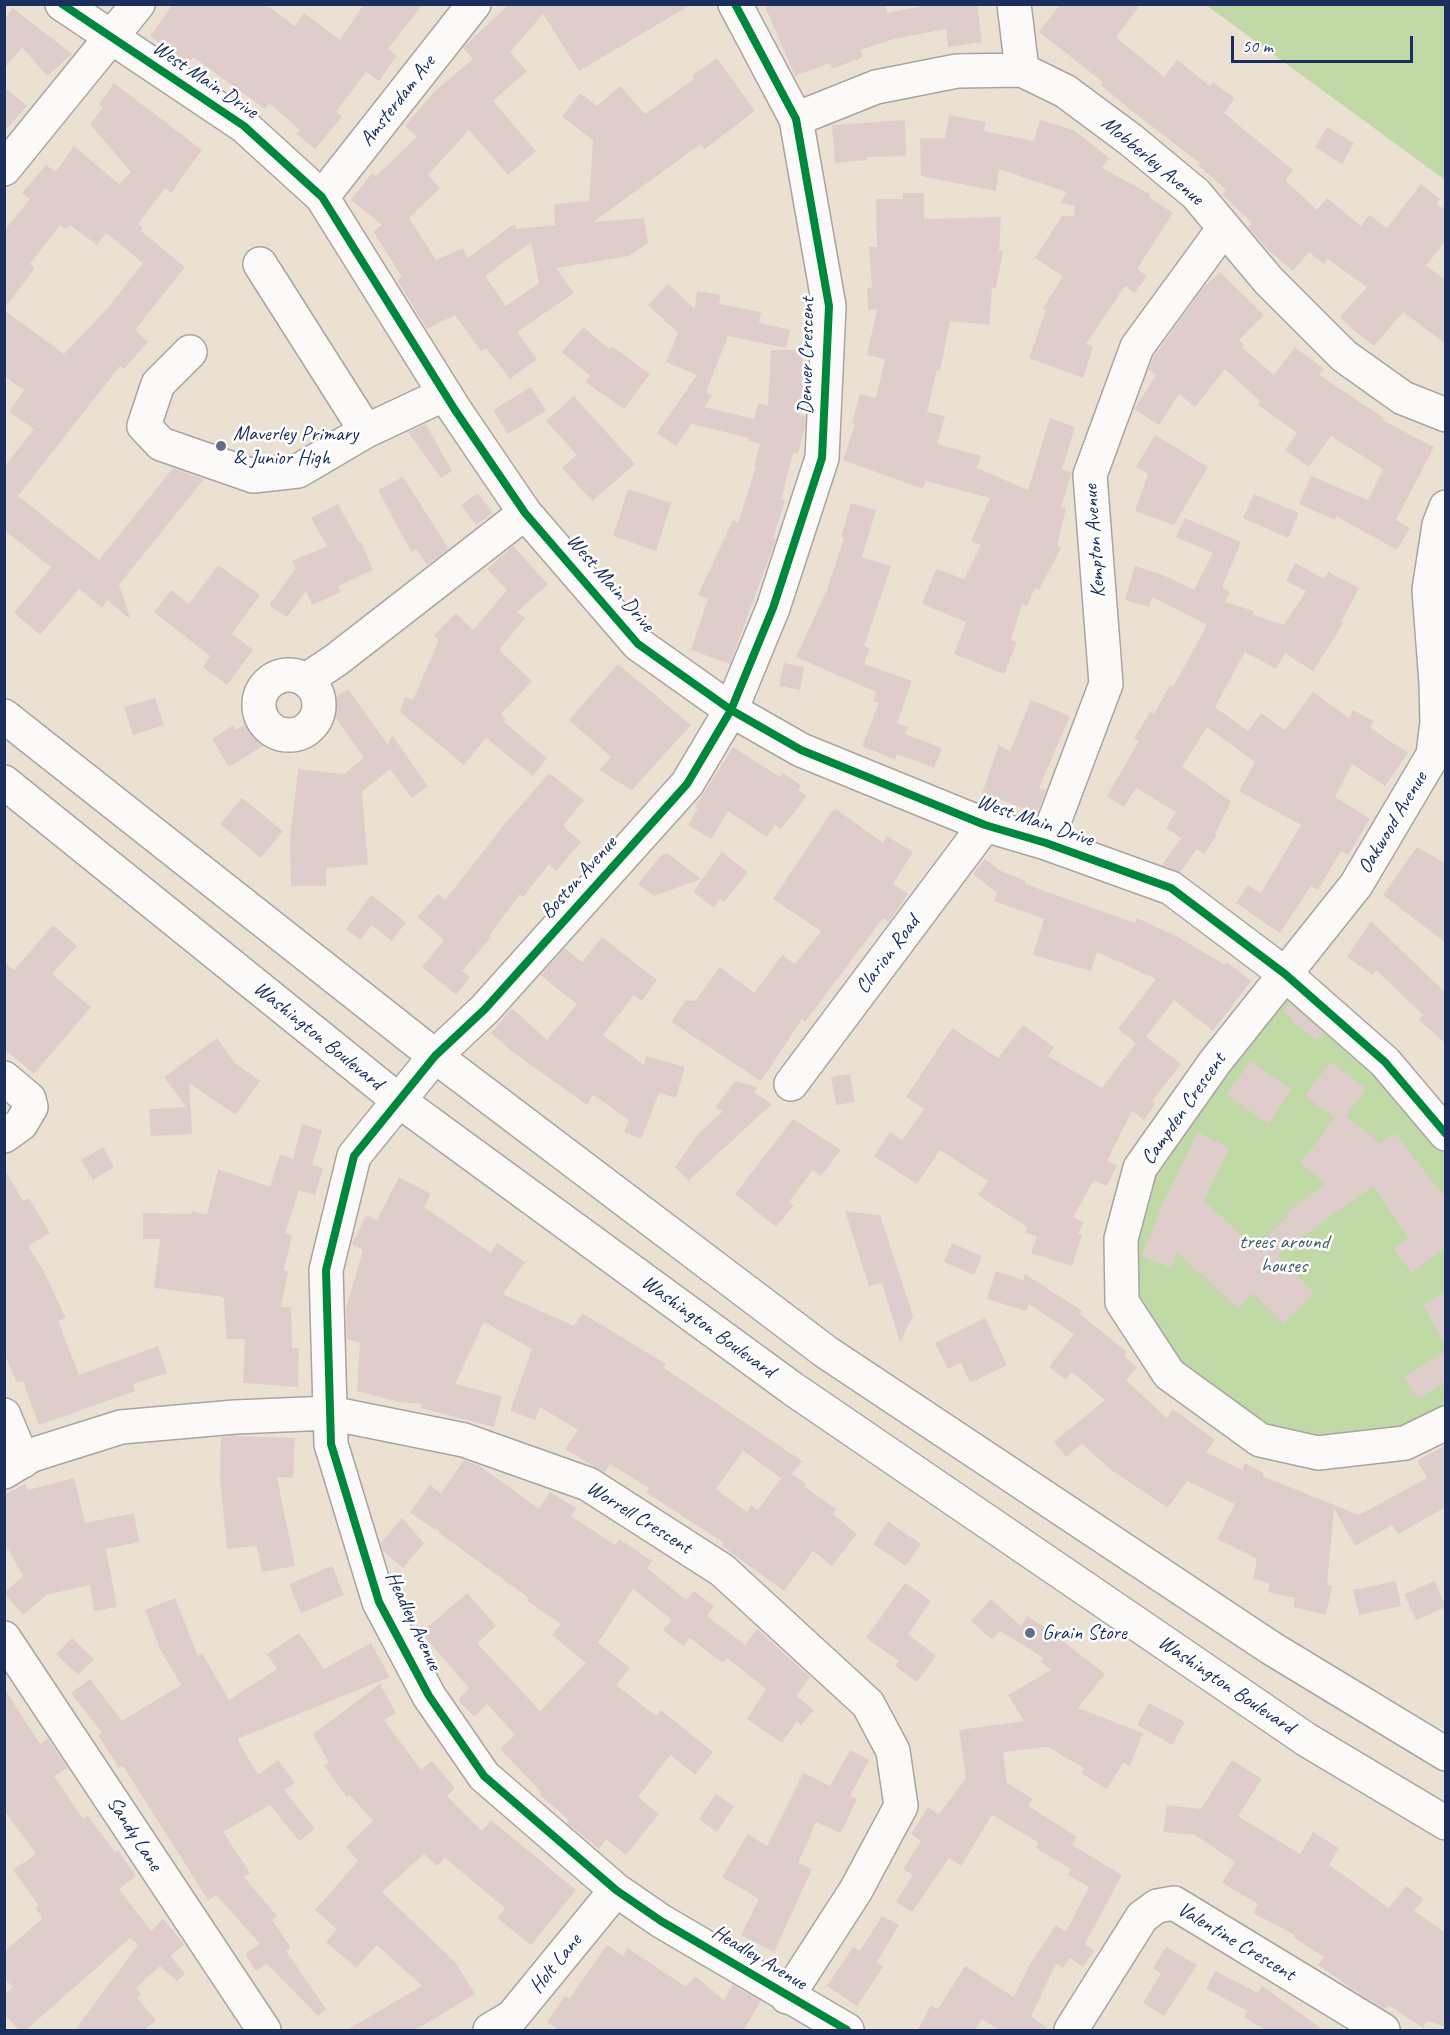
<!DOCTYPE html>
<html>
<head>
<meta charset="utf-8">
<style>
  body { margin:0 }
  #map { position:relative; width:1450px; height:2035px; overflow:hidden; background:#ebe1d3; font-family:Caveat,sans-serif }
  canvas { display:block }
  .frame { position:absolute; inset:0; border:6px solid #1b2f5e; pointer-events:none }
  .scale { position:absolute; left:1231px; top:36px; width:182px; height:27px; box-sizing:border-box; border:3px solid #1b2f5e; border-top:0; padding-left:8px; font-size:18px; line-height:21px; white-space:nowrap; color:#1b2f5e; -webkit-text-stroke:4px #fff; paint-order:stroke }
</style>
</head>
<body>
<div id="map">
<canvas width="1450" height="2035"></canvas>
<div class="frame"></div>
<div class="scale">50 m</div>
</div>
<script>
const g = document.querySelector('canvas').getContext('2d');
g.lineJoin = 'round';
function fill(path, color) {
  g.fillStyle = color;
  g.fill(path, 'evenodd');
}
function trace(path, color, width, dash) {
  g.strokeStyle = color;
  g.lineWidth = width;
  g.lineCap = dash ? 'butt' : 'round';
  g.setLineDash(dash || []);
  g.stroke(path);
}
function drawText(font, color, halo, rows, align = 'center') {
  g.font = font + ' Caveat,sans-serif';
  g.lineWidth = 5;
  g.setLineDash([]);
  g.textBaseline = 'middle';
  g.strokeStyle = halo;
  g.fillStyle = color;
  for (const [text, x, y, turn = 0] of rows) {
    g.save();
    g.translate(x, y);
    g.rotate((+turn || 0) * Math.PI / 180);
    g.textAlign = isNaN(turn) ? turn : align;
    if (halo) g.strokeText(text, 0, 0);
    g.fillText(text, 0, 0);
    g.restore();
  }
}
fill(new Path2D(`
  M1206 5H1445V180Z
  M1289 983 1445 1134V1423L1318 1453 1169 1374 1122 1302 1140 1168Z`), '#c1d9a7');
fill(new Path2D(`
  M173 4H265L295 26 304 13 340 40 364 4H423L388 49 397 56 379 81 366 72 336 112 342 117 315 149 296 134 300 130 269 103 265 109 193 57 187 64 150 36Z
  M509 4H692L579 71 543 14 510 52 527 71 493 101 536 151 508 175 469 130 428 175 440 188 409 218 436 260 463 248 468 258 514 224 517 229 555 225 554 204 589 201 593 140 562 117 580 93 597 106 620 86 645 114 694 79 692 76 717 58 755 111 705 149 701 144 593 222 644 218 648 243 629 256 556 268 574 293 517 332 537 359 510 379 486 348 481 351 455 315 427 329 397 280 402 277 373 231 382 225 351 200 372 173 376 176 417 137 405 126 435 91 473 59 463 48ZM531 242 539 283 506 306 485 276Z
  M764 4H885L887 13 933 4H977L982 42 948 47 946 29 894 39 860 50 863 57 832 69 830 63 795 76Z
  M1060 4H1141L1116 37 1164 77 1177 60 1210 86 1213 82 1232 96 1234 99 1224 113 1293 170 1285 180 1317 210 1327 198 1361 226 1369 215 1387 228 1421 184 1440 199 1436 204 1446 210V240L1426 266 1446 280V344L1403 312 1374 346 1356 332 1340 317 1367 287 1328 259 1324 264 1309 252 1293 271 1268 250 1248 227 1252 223 1222 194 1226 190 1198 165 1200 163 1128 108 1101 85 1103 82 1039 32Z
  M13 8 72 54 47 76 22 47 4 69V19Z
  M114 83 202 150 171 193 165 188 138 224 143 228 141 231 185 267 135 330 148 342 124 369 120 366 18 496 99 560 173 468 204 479 119 585 131 620 107 600 102 608 79 589 40 635 14 613 51 567 4 530V467L34 429 9 412 24 390 4 376V310L64 354 106 310 143 263 106 233 97 245 70 225 66 229 60 225 30 264 35 268 4 309V231L30 199 22 193 46 165 56 172 74 146 119 184 131 172 90 124 103 107 99 104Z
  M4 87 27 106 4 132Z
  M949 115 986 122 984 131 1034 141 1040 120 1074 130 1109 158 1102 168 1150 194 1149 197 1173 213 1137 269 1147 276 1134 293 1125 286 1086 344 1093 347 1083 378 1029 358 1046 310 1043 308 1063 276 1035 258 1062 216H1074L1075 206 1060 203 1067 192 999 169 996 191 921 176 920 138H945Z
  M905 120 906 156 867 157V160L835 163 832 125Z
  M1327 127 1354 143 1342 164 1315 147Z
  M903 193H924V219L1001 217 999 250 1003 251 996 288H992L989 325 950 321 940 371 937 370 927 412 945 416 937 444 981 456 977 468 1028 490 1050 418 1075 427 1062 469 1072 472 1061 507 1066 508 1057 546 1061 548 1039 590 1035 588 1027 606 1022 604 1011 640 1017 642 1004 674 954 654 966 622 922 604 936 569 964 579 981 545 971 541 990 498 926 481 923 489 843 460 855 424 852 423 860 394 876 398 885 359 867 355 877 309 868 310 867 288H872L869 247H877L876 199H903Z
  M1220 272 1264 315 1239 340 1244 344 1242 347 1274 375 1295 347 1324 369 1319 375 1384 418 1382 420 1434 447 1396 520 1410 528 1397 550 1336 516 1335 520 1299 504 1311 476 1368 500 1383 469 1331 436 1309 467 1285 450 1297 433 1258 405 1260 401 1225 369 1195 407 1179 394 1159 425 1134 409 1156 375 1149 369 1154 356 1203 288Z
  M668 284 695 309 697 291 721 295 719 304 761 312 759 323 790 330 786 348 728 336 706 392 712 396 704 407 754 419 758 403 768 406 771 350H802L803 395 798 414 805 416V426L798 454 793 453 781 499 785 501 773 538 776 539 730 664 691 650 708 599 698 595 733 520 738 523 756 467 754 466 760 444 748 441 749 438 692 424 676 446 657 433 697 375 666 362 678 333 648 305Z
  M583 327 609 349 612 346 650 374 624 409 585 382 590 376 562 352Z
  M531 387 546 411 508 434 493 410Z
  M574 396 635 464 592 501 562 468 577 455 546 421Z
  M426 424 452 471 441 478 408 432Z
  M1155 435 1208 467 1174 525 1135 511 1148 474 1136 467Z
  M403 477 449 549 427 565 416 549 411 552 378 490Z
  M628 489 671 503 656 551 613 536Z
  M478 493 493 513 476 525 461 505Z
  M1254 494 1299 513 1288 538 1243 518Z
  M851 503 876 510 862 557 891 566 864 646 870 649 864 664 912 681 897 723 908 727 905 734 942 748 934 768 897 754 895 760 862 746 879 703 873 701 876 692 796 657 826 592 844 538 841 537Z
  M338 504 359 543 361 542 373 570 338 586 341 592 312 605 306 591 287 617 269 605 296 568 292 561 327 546 311 518Z
  M1185 518 1241 542 1222 587 1230 592 1225 602 1254 611 1253 615 1284 625 1306 591 1286 581 1295 563 1324 579 1328 572 1359 588 1341 622 1343 624 1313 671 1285 653 1276 669 1245 652 1215 707 1248 731 1261 713 1285 730 1313 692 1349 718 1353 710 1374 721 1370 728 1408 753 1385 786 1352 764 1335 797 1370 819 1348 855 1341 851 1318 890 1311 886 1280 933 1236 903 1248 885 1261 893 1301 825 1239 791 1255 762 1207 727 1182 767 1231 801 1215 834 1217 835 1204 854 1197 849 1180 872 1162 865 1181 838 1166 828 1176 812 1136 788 1124 807 1107 796 1139 741 1134 738 1150 712 1154 714 1170 685 1173 687 1207 625 1152 597 1149 607 1125 600 1135 566 1163 575 1194 590 1213 553 1176 537Z
  M513 546 548 584 517 612 525 618 499 650 532 681 501 714 506 719 504 722 547 758 533 776 486 738 464 765 400 712 405 697 413 700 439 640 434 635 456 613 473 630 507 590 487 569Z
  M218 565 260 595 232 634 253 650 227 685 203 667 210 656 154 612 171 590 189 604Z
  M784 663 804 667 800 690 779 686Z
  M618 664 691 725 632 790 599 770 611 757 569 720Z
  M348 689 388 745 392 735 428 786 412 798 390 769 362 792 368 865 326 868V886H291L290 839 298 769 344 774 364 758 326 704Z
  M155 698 164 725 133 735 124 707Z
  M1031 700 1070 716 1039 788 1046 790 1037 813 982 793 999 745 1010 751Z
  M254 719 269 742 229 767 212 739 234 725 236 730Z
  M733 747 780 777 783 773 801 785 798 790 807 796 781 829 775 825 767 837 728 811 711 839 688 825 698 809 695 807Z
  M549 773 584 800 563 826 581 842 556 871 549 864 523 897 520 894 489 936 491 937 462 971 470 977 456 995 422 967 444 940 417 917 438 894 445 900 504 825Z
  M242 798 283 831 261 858 220 824Z
  M836 809 883 843 887 836 913 852 893 884 908 894 889 922 883 918 805 1022 802 1019 761 1081 671 1022 686 1000 695 1001 720 967 754 993 782 955 795 964 821 931 773 899 832 811Z
  M1417 847 1446 864V943L1383 895Z
  M722 852 748 872 724 902 720 899 714 908 693 892Z
  M662 854H669L701 879 654 896 638 884Z
  M985 859 1001 871 1026 881 1025 884 1135 923 1137 918 1180 938 1225 965 1227 962 1251 981 1213 1031 1174 1000 1146 1037 1181 1064 1152 1101 1155 1104 1144 1120 1132 1111 1107 1161 1117 1166 1107 1186 1094 1180 1073 1217 1084 1222 1078 1234 1082 1235 1072 1266 1031 1253 1037 1236 1025 1233 1027 1227 978 1195 988 1181 940 1150 917 1184 874 1156 890 1132 902 1140 924 1109 906 1097 952 1028 998 1058 1023 1025 1054 1047 1048 1056 1102 1088 1136 1043 1118 1029 1156 979 1097 952 1091 971 1033 955 1044 919 994 901 997 893 973 874Z
  M371 895 406 922 392 941 372 925 360 940 346 929Z
  M1371 921 1446 993V1044L1419 1020 1423 1015 1376 970 1373 975 1347 957Z
  M53 925 77 946 52 974 91 1007 34 1074 4 1049V962L14 970Z
  M602 937 657 980 642 1001 634 995 603 1035 644 1065 646 1056 685 1067 676 1098 659 1093 641 1139 624 1132 629 1120 593 1095 587 1105 509 1049 491 1033 512 1008 547 1040 577 1004 540 975 565 948 582 962Z
  M1289 1003 1323 1032 1317 1040 1289 1019 1291 1017 1283 1011Z
  M217 1038 235 1063 260 1081 236 1115 189 1083 192 1134 151 1136 149 1109 186 1107 164 1077Z
  M1250 1061 1292 1089 1269 1124 1227 1095Z
  M1330 1062 1366 1088 1346 1116 1381 1144 1395 1133 1446 1199V1247L1412 1273 1394 1249 1409 1238 1373 1186 1277 1255 1314 1293 1283 1324 1253 1293 1238 1308 1177 1252 1171 1268 1142 1256 1161 1208 1198 1132 1229 1148 1204 1200 1255 1248 1288 1216 1286 1213 1326 1184 1300 1163 1335 1118 1305 1096Z
  M850 1074 855 1102 836 1105 831 1077Z
  M735 1081 758 1087 754 1092 772 1104 688 1181 675 1167 698 1134 723 1111 715 1108Z
  M793 1119 841 1150 821 1176 813 1170 789 1202 794 1205 776 1227 735 1194Z
  M302 1124 322 1130 312 1165 323 1168 315 1196 299 1190 285 1233 292 1235 284 1270 288 1271 281 1307H291L292 1348H299L298 1387 243 1383 245 1339H226L224 1297 154 1288 160 1239H143V1213L191 1214 192 1211 207 1215 218 1169 270 1187 280 1154 293 1159Z
  M103 1147 114 1167 93 1180 81 1160Z
  M4 1169 23 1201 29 1198 50 1233 28 1246 43 1270 66 1318 58 1321 79 1375 158 1346 167 1373 133 1384 135 1391 39 1425 23 1381 17 1383 4 1353Z
  M399 1177 431 1194 424 1207 491 1253 497 1243 525 1262 503 1294 574 1326 582 1313 666 1364 664 1368 802 1461 792 1474 806 1484 805 1487 836 1509 833 1514 857 1534 832 1566 813 1551 784 1591 722 1546 724 1543 646 1492 649 1488 610 1464 605 1473 565 1449 578 1430 540 1407 535 1420 510 1411 532 1349 484 1322 455 1384 502 1396 494 1427 421 1408 422 1404 399 1402 357 1391 360 1343 347 1339 346 1308 363 1250 352 1244 366 1215 377 1220ZM743 1451 781 1478 758 1510 751 1505 747 1512 716 1489Z
  M845 1211 880 1215 913 1316 900 1342 882 1283 869 1286Z
  M952 1243 982 1256 974 1275 944 1262Z
  M996 1271 1023 1280 1025 1274 1082 1311 1080 1314 1127 1352 1124 1356 1137 1367 1126 1380 1167 1418 1173 1409 1215 1440 1206 1452 1242 1470 1245 1463 1264 1473 1262 1476 1359 1515 1427 1478 1417 1461 1446 1445V1511L1444 1508 1398 1534 1392 1525 1355 1546 1334 1508 1327 1585 1332 1586 1326 1615 1293 1607 1295 1598 1268 1592 1270 1583 1253 1579 1257 1559 1217 1539 1235 1504 1187 1481 1168 1508 1111 1470 1082 1444 1066 1457 1054 1442 1105 1400 1072 1372 1066 1380 1049 1367 1074 1334 1029 1304 1026 1311 987 1299Z
  M1446 1292V1347L1423 1304Z
  M985 1318 1007 1365 970 1383 961 1363 948 1369 935 1343Z
  M1446 1351V1382L1418 1399 1404 1377Z
  M233 1436 295 1438 293 1478 277 1477 295 1566 262 1572 257 1546 227 1549 220 1478 221 1437Z
  M464 1460 480 1466 539 1509 550 1492 576 1508 571 1516 615 1545 619 1539 652 1561 647 1568 686 1600 694 1591 714 1606 707 1616 745 1645 757 1629 810 1677 796 1696 814 1710 801 1725 797 1721 782 1743 747 1719 766 1689 727 1658 723 1663 690 1638 683 1646 663 1630 672 1620 633 1589 598 1643 630 1668 616 1685 656 1716 661 1710 713 1752 695 1775 670 1755 638 1797 659 1814 626 1855 606 1839 599 1849 567 1823 569 1820 539 1794 541 1792 500 1749 515 1735 487 1704 474 1717 458 1700 469 1688 421 1633 467 1593 496 1626 477 1643 540 1711 586 1663 552 1635 561 1624 527 1601 529 1598 443 1536 436 1528 435 1530 410 1512 430 1485 441 1493Z
  M74 1478 85 1523 134 1513 139 1542 106 1549 117 1607 94 1611 90 1585 46 1595 23 1615 4 1593 23 1576 4 1542V1495L25 1484 28 1490Z
  M402 1518 424 1543 403 1568 383 1551 381 1543Z
  M888 1521 921 1544 906 1566 873 1544Z
  M332 1566 344 1595 301 1613 289 1584Z
  M1396 1581 1401 1606 1359 1615 1353 1590Z
  M1435 1581 1446 1607 1416 1620 1404 1594Z
  M905 1583 931 1601 908 1634 936 1656 917 1682 895 1666 899 1661 866 1638Z
  M175 1598 198 1656 202 1653 229 1700 277 1669 267 1654 299 1633 324 1669 371 1643 390 1677 237 1739 258 1775 278 1760 295 1783 284 1790 315 1829 299 1841 270 1805 223 1832 250 1873 244 1877 277 1916 272 1920 291 1948 286 1951 326 2009 318 2016 267 1964 256 1971 245 1954 260 1944 216 1895 208 1900 123 1766 119 1768 98 1735 102 1733 71 1693 90 1679 122 1721 181 1685 160 1649 145 1610Z
  M991 1599 1021 1626 1027 1616 1046 1628 1105 1674 1078 1708 1143 1733 1130 1766 1123 1763 1107 1789 1081 1773 1084 1768 1048 1747 1003 1752 1007 1783 1033 1799 1028 1806 1077 1837 1072 1845 1122 1875 1085 1944 1094 1951 1083 1967 1070 1958 1063 1968 1056 1964 1031 2016 1052 2031H1001L982 2019 975 2031H917L931 2005 938 2009 965 1966 1014 1997 1030 1964 1056 1925 1066 1932 1089 1887 1068 1875 1071 1869 1036 1848 1039 1843 992 1815 961 1866 949 1858 912 1912 896 1902 913 1875 903 1869 921 1841 911 1834 928 1807 939 1814 966 1778 959 1730 1024 1721 1008 1695 1051 1670 1041 1662 1044 1658 1000 1631 992 1640 971 1621Z
  M72 1638 94 1659 78 1675 56 1654Z
  M380 1684 396 1713 384 1720 421 1770 432 1761 455 1788 447 1796 482 1831 491 1820 576 1890 531 1945 497 1918 505 1908 445 1858 437 1866 424 1854 382 1892 455 1962 475 1994 414 2031H345L422 1986 377 1945 356 1968 326 1942 337 1929 315 1910 358 1861 346 1847 373 1821 350 1795 347 1797 324 1766 329 1763 313 1734Z
  M4 1688 40 1744 48 1739 68 1768 54 1776 83 1819 88 1816 115 1852 118 1850 136 1876 119 1889 151 1931 163 1919 184 1944 171 1956 185 1974 177 1981 160 1966 136 1988 141 1995 137 1998 156 2020 144 2031H74L138 1945 130 1938 25 2031H20L4 2014V1995L13 1987 4 1978V1952L43 1918 35 1908 39 1906 13 1870 36 1854 4 1810Z
  M1149 1703 1185 1722 1172 1745 1137 1725Z
  M850 1750 869 1760 850 1796 857 1799 841 1833 816 1822 798 1863 812 1869 774 1952 741 1935 759 1899 722 1877 748 1834 767 1846 803 1773 830 1786Z
  M1232 1760 1262 1779 1238 1816 1300 1854 1313 1832 1339 1848 1329 1865 1389 1908 1406 1886 1424 1899 1414 1911 1446 1933V2027L1427 2021 1423 2028 1388 2005 1385 2009 1360 1994 1318 1965 1324 1957 1293 1937 1295 1935 1253 1913 1258 1904 1222 1883 1235 1862 1195 1835 1163 1832 1167 1805 1201 1809Z
  M716 1794 734 1806 717 1832 699 1819Z
  M882 1916 899 1925 877 1962 883 1967 857 2006 827 1986 853 1947 860 1951Z
  M607 1945 623 1956 628 1948 686 1987 695 1976 724 2000 733 1985 761 2001 743 2031H560L547 2022 565 1996 569 1999Z
  M1166 1947 1197 1965 1164 2016 1143 2003 1161 1973 1153 1968Z
  M1215 1971 1258 1993 1262 1986 1325 2031H1267L1244 2017 1248 2011 1206 1989Z`), '#dfcdcb');
const minor = new Path2D(`
  M62 4 244 126 322 197 455 410 525 513 638 644 731 710 801 750 985 825 1046 843 1171 888 1285 974 1385 1062 1446 1134
  M735 4 796 119 829 306 822 458 773 608 731 710 687 784 485 1009 435 1056 354 1156 326 1270 331 1444 379 1602 429 1696 484 1776 616 1890 661 1921 847 2030
  M1014 4 1022 70
  M796 119 876 87 957 71 1022 70 1065 91 1131 140 1196 194 1268 280 1344 356 1403 398 1446 415
  M4 169 138 4
  M322 197 474 4
  M260 264 366 431
  M190 352 158 384 144 426 161 444 253 476 298 471 366 431 445 394
  M1446 507 1439 525 1429 590 1436 683 1437 722 1433 755 1356 885 1215 1062 1140 1168 1121 1239 1122 1302 1169 1374 1260 1440 1318 1453 1405 1443 1446 1423
  M259 705a30 30 0 1 1 60 0a30 30 0 1 1-60 0Z
  M306 680 336 660 525 513
  M1046 843 1106 684 1090 475 1137 347 1224 228
  M4 1078 29 1099 31 1107 21 1124 4 1136
  M791 1084 985 825
  M4 1415 23 1461
  M4 1472 32 1455 121 1427 235 1417 330 1413 464 1440 588 1484 722 1570 868 1704 893 1751 901 1806 856 1890 787 1997
  M4 1638 264 2030
  M490 2030 512 2017 616 1890
  M1071 2030 1142 1917 1157 1906 1174 1903 1383 2030`);
const highway = new Path2D(`
  M4 716 435 1056 826 1352 1271 1648 1446 1754
  M4 782 398 1100 793 1389 1307 1740 1446 1823`);
trace(minor, '#a7a4a2', 36);
trace(highway, '#a7a4a2', 36);
trace(minor, '#fcfaf8', 33);
trace(highway, '#fcfaf8', 33);
trace(new Path2D(`
  M62 4 244 126 322 197 455 410 525 513 638 644 731 710 801 750 985 825 1046 843 1171 888 1285 974 1385 1062 1446 1134
  M735 4 796 119 829 306 822 458 773 608 731 710 687 784 485 1009 435 1056 354 1156 326 1270 331 1444 379 1602 429 1696 484 1776 616 1890 661 1921 847 2030`), '#00873e', 8);
for (const [x, y, r, color] of [
  [221,446,6,"#646d87"],
  [1030,1633,6,"#646d87"]
]) {
  const dot = new Path2D();
  dot.arc(x, y, r, 0, 2 * Math.PI);
  g.fillStyle = color;
  g.fill(dot);
  trace(dot, '#fff', 2);
}
drawText('21px', '#1b2f5e', '#fff', [
  ["West Main Drive",205,80,34],
  ["Amsterdam Ave",398,101,-52],
  ["Mobberley Avenue",1152,161,40],
  ["Denver Crescent",807,356,-89],
  ["Kempton Avenue",1095,541,-94],
  ["West Main Drive",610,583,49],
  ["West Main Drive",1035,821,19],
  ["Oakwood Avenue",1393,823,-59],
  ["Boston Avenue",579,878,-48],
  ["Clarion Road",888,955,-53],
  ["Washington Boulevard",318,1036,39],
  ["Campden Crescent",1184,1109,-55],
  ["Washington Boulevard",708,1327,36],
  ["Worrell Crescent",639,1518,32],
  ["Headley Avenue",413,1621,65],
  ["Washington Boulevard",1226,1685,34],
  ["Sandy Lane",134,1834,57],
  ["Valentine Crescent",1236,1942,31],
  ["Headley Avenue",759,1958,31],
  ["Holt Lane",556,1964,-51]
]);
drawText('21px', '#1b2f5e', '#fff', [
  ["Maverley Primary",233,434],
  ["& Junior High",233,458],
  ["Grain Store",1042,1633]
], 'left');
drawText('21px', '#436069', '#fff', [
  ["trees around",1284,1242],
  ["houses",1284,1266]
]);
</script>
</body>
</html>
